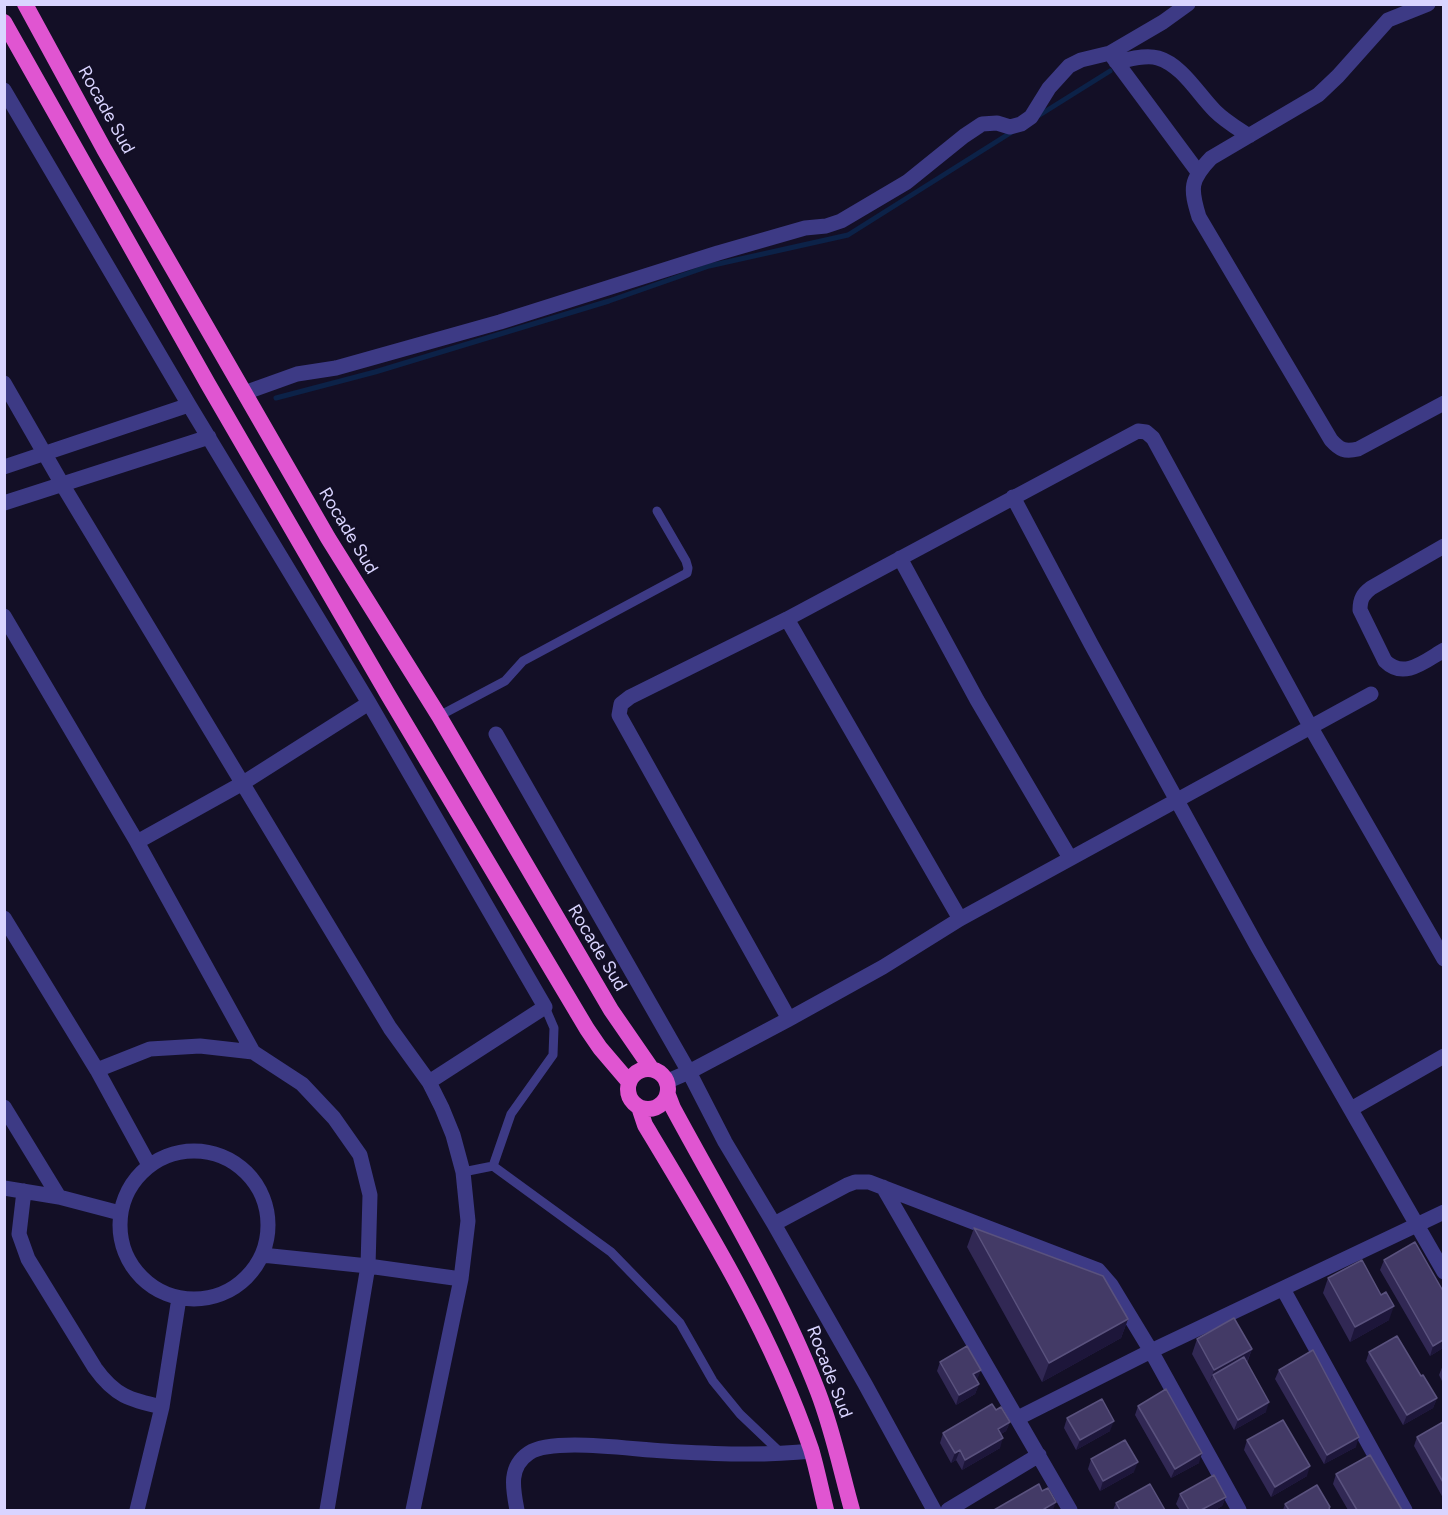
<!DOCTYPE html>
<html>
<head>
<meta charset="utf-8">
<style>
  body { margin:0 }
  #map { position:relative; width:1448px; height:1515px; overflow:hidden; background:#130f26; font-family:Figtree,sans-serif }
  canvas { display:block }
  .frame { position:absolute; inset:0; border:6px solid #d9d4ff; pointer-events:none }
</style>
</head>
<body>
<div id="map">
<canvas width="1448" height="1515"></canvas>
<div class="frame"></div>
</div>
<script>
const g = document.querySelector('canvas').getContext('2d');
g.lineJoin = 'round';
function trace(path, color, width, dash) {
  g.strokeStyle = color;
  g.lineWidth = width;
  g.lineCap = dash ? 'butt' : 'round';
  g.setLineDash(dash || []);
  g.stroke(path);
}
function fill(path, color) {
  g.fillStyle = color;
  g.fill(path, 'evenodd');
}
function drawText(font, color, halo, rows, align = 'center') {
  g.font = font + ' Figtree,sans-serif';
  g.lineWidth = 4.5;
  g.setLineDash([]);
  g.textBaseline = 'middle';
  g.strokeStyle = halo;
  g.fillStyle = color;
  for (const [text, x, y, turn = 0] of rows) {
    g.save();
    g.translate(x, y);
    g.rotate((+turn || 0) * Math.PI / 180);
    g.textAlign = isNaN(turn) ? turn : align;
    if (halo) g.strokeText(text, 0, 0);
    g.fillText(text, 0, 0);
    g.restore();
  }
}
trace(new Path2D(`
  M1038 116 1110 71
  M276 398 375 372 609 301 709 266 848 235 1015 130`), '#0c2248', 5);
trace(new Path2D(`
  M439 716 505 681 523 661 687 573 688 568 686 561 657 511
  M493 1166 511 1114 553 1055 554 1028 545 1007
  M463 1172 493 1166 611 1252 680 1323 713 1381 740 1414 782 1454`), '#3d3a85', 9);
trace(new Path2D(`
  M1428 4 1388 20 1338 76 1318 95 1211 158C1190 180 1190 188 1199 217L1331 440C1340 450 1345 452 1358 449L1444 403
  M1112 56 1198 172
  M1116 62C1128 60 1145 54 1158 58 1182 65 1198 94 1215 111 1225 121 1237 128 1249 136
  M4 90 189 405 369 703 545 1007 429 1082
  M4 383 62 484 390 1028 429 1082 442 1108 453 1135 463 1172 468 1221 461 1279 413 1510
  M244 393 297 374 336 368 500 322 718 253 805 228 826 226 841 221 907 182 964 136 982 124 997 123 1010 127 1021 124 1031 117 1049 88 1069 66 1081 60 1110 53 1163 22 1188 4
  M4 467 189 405
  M1013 497 1091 644 1258 948 1444 1272
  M4 503 209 437
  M1444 546 1371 588C1363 594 1360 599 1360 610L1385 661C1404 680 1425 661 1444 650
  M900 558 977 700 1070 858
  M4 616 137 842 253 1052
  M787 619 960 919
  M496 734 689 1072 725 1142 774 1224 865 1384 934 1510
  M137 842 243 783 369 703
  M4 918 97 1070 149 1165
  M789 1019 619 715 621 704 630 697 787 619 1138 431 1146 432 1153 438 1310 726 1444 959
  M97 1070 150 1049 200 1046 253 1052 302 1084 334 1118 360 1155 370 1195 368 1266 327 1510
  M668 1081 689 1072 789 1019 883 967 960 919 1371 694
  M4 1107 59 1197
  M1351 1109 1444 1056
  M120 1225a74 74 0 1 1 148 0a74 74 0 1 1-148 0Z
  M883 1187 1070 1510
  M4 1188 59 1197 120 1213
  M24 1191 19 1234 28 1259 95 1368C115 1396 130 1400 162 1407
  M774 1224 847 1185 855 1182H869L1098 1270 1111 1285 1151 1351 1239 1510
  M262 1255 368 1266 461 1279
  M1283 1289 1405 1510
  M1018 1418 1151 1351 1444 1212
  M137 1510 162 1407 179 1298
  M517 1510C513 1489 508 1467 529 1453 553 1437 634 1450 665 1451 714 1454 763 1456 812 1451
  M948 1510 1039 1455`), '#3d3a85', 15);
trace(new Path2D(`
  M25 4 104 149 328 538 439 716 611 1010 651 1068
  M4 22 208 384 387 693 587 1029 600 1048 629 1082
  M628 1089a20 20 0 1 1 40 0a20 20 0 1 1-40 0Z
  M668 1095 673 1108C723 1201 780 1293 818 1392 833 1431 841 1471 852 1510
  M639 1107 645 1125C707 1228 772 1334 811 1449 817 1469 821 1490 826 1510`), '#e055d1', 16);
fill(new Path2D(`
  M974 1228 1128 1319 1121 1338 1042 1382 967 1247Z
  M1384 1260 1443 1291V1348L1430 1356 1380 1270Z
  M1328 1278 1389 1320 1350 1342 1323 1293Z
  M1197 1339 1252 1349 1247 1363 1266 1412 1234 1430 1192 1354Z
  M1369 1352 1421 1376 1437 1398 1433 1408 1403 1425 1366 1361Z
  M940 1362 981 1370 976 1380 979 1384 975 1394 956 1405 937 1371Z
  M1443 1365V1383L1439 1375Z
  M1279 1370 1356 1447 1324 1464 1275 1379Z
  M1138 1406 1199 1463 1171 1478 1135 1415Z
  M996 1410 1010 1422 1006 1431 1001 1434 1000 1448 962 1470 956 1460 951 1463 940 1443 943 1433Z
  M1067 1418 1110 1431 1076 1450 1064 1428Z
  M1443 1422V1498L1414 1446 1417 1437Z
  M1247 1440 1307 1476 1271 1497 1244 1450Z
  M1091 1459 1134 1472 1100 1491 1088 1469Z
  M1336 1474 1402 1510H1348L1333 1484Z
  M1180 1494 1226 1497 1222 1506 1215 1510H1180L1176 1504Z
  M1116 1503 1165 1510H1113Z
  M1285 1504 1330 1507V1510H1283Z`), '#312854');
fill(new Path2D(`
  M1394 1306 1389 1320 1350 1342 1355 1327Z
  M1128 1319 1121 1338 1042 1382 1049 1363Z
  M1443 1340V1348L1430 1356 1433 1346Z
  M1252 1349 1246 1364 1213 1375 1209 1384 1214 1370Z
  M981 1370 977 1380 970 1384 973 1374Z
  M979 1384 975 1394 956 1405 959 1395Z
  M1437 1398 1433 1408 1403 1425 1407 1415Z
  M1269 1402 1266 1412 1234 1430 1238 1420Z
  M1114 1421 1110 1431 1076 1450 1080 1440Z
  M1010 1422 1006 1431 994 1438 998 1429Z
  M1359 1437 1356 1447 1324 1464 1327 1455Z
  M1003 1438 1000 1448 962 1470 965 1460Z
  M960 1450 956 1460 951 1463 955 1453Z
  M1202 1453 1199 1463 1171 1478 1175 1469Z
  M1138 1462 1134 1472 1100 1491 1103 1481Z
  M1310 1466 1307 1476 1271 1497 1275 1487Z
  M1226 1497 1222 1506 1215 1510H1201Z
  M1056 1502 1053 1510H1044V1509Z`), '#1d163a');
const building = new Path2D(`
  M974 1228 1103 1276 1128 1319 1049 1363Z
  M1415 1242 1443 1291V1340L1433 1346 1384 1260Z
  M1362 1260 1381 1295 1386 1292 1394 1306 1355 1327 1328 1278Z
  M1234 1318 1252 1349 1214 1370 1197 1339Z
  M1397 1336 1421 1376 1423 1375 1437 1398 1407 1415 1369 1352Z
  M967 1346 981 1370 973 1374 979 1384 959 1395 940 1362Z
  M1313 1350 1359 1437 1327 1455 1279 1370Z
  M1244 1357 1269 1402 1238 1420 1213 1375Z
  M1166 1389 1202 1453 1175 1469 1138 1406Z
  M1102 1399 1114 1421 1080 1440 1067 1418Z
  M992 1404 996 1410 1001 1407 1010 1422 998 1429 1003 1438 965 1460 960 1450 955 1453 943 1433Z
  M1283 1420 1310 1466 1275 1487 1247 1440Z
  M1443 1422V1482L1417 1437Z
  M1125 1440 1138 1462 1103 1481 1091 1459Z
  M1370 1455 1402 1510H1357L1336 1474Z
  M1214 1475 1226 1497 1201 1510H1189L1180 1494Z
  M1039 1484 1042 1491 1048 1488 1056 1502 1044 1509 1045 1510H994Z
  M1150 1484 1165 1510H1120L1116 1503Z
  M1317 1485 1330 1507 1329 1508 1330 1510H1289L1285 1504Z`);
fill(building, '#433a66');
trace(building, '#5a527e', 1.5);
drawText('18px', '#d9d4ff', '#130f26', [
  ["Rocade Sud",106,110,61],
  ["Rocade Sud",348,531,59],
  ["Rocade Sud",597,948,59],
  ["Rocade Sud",829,1372,69]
]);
</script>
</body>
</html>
